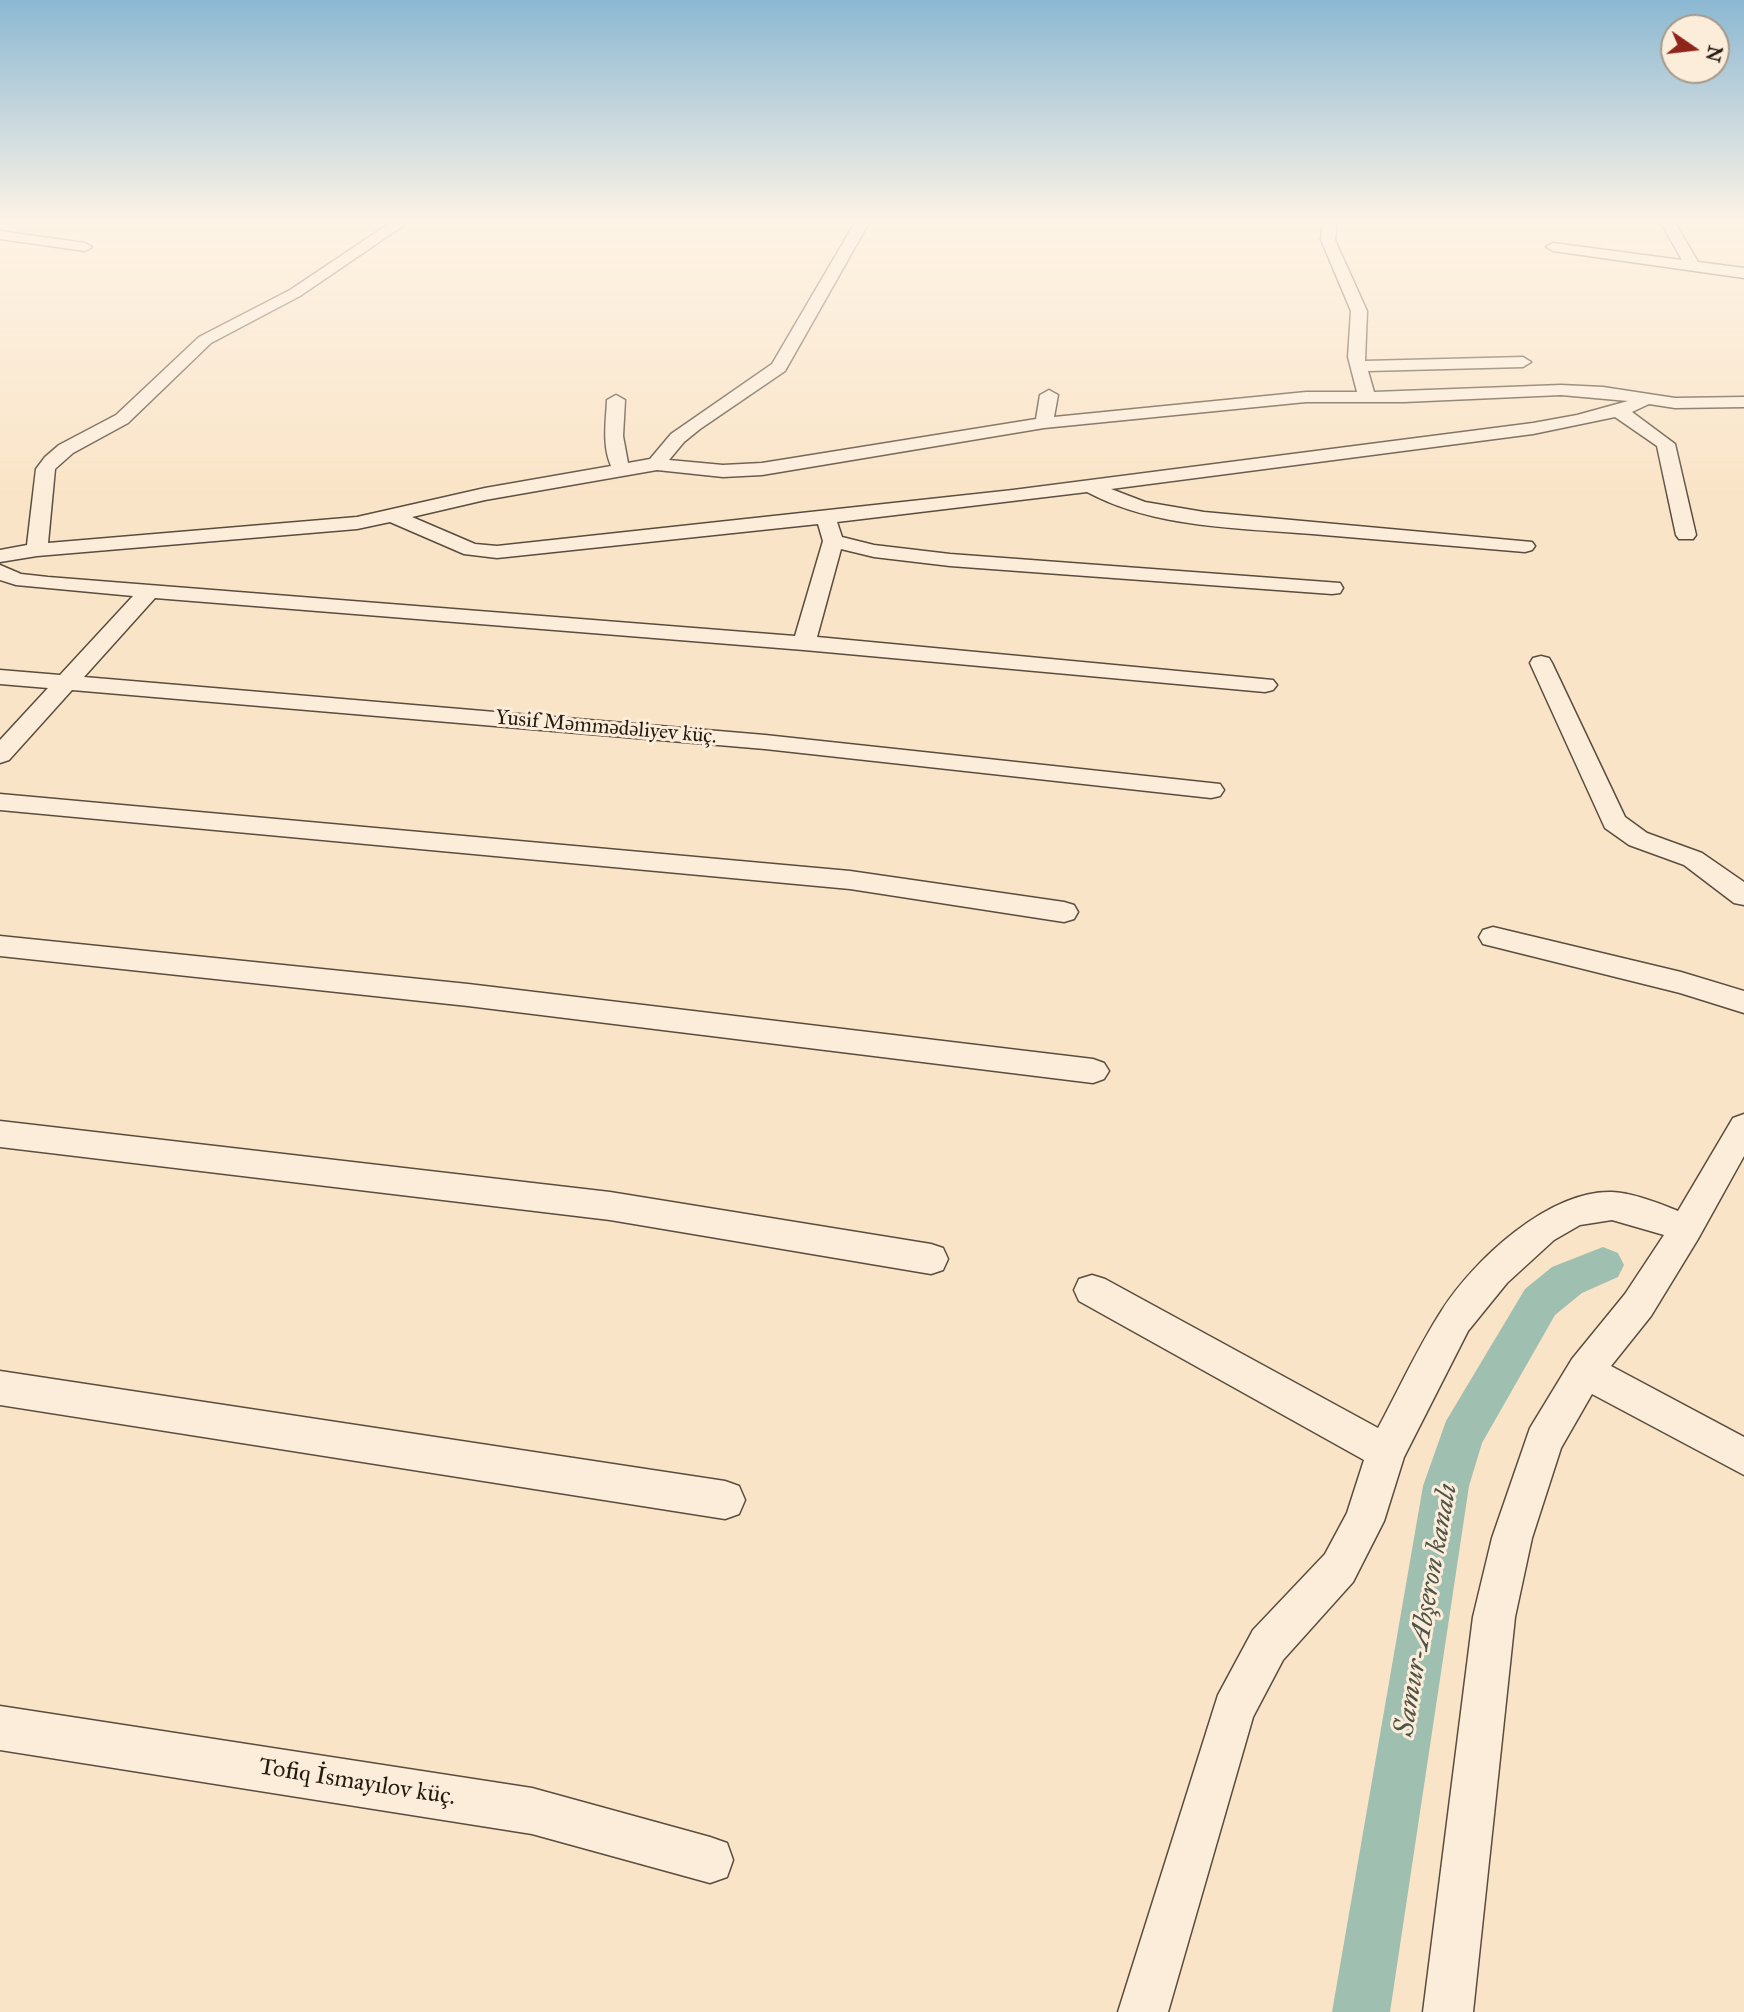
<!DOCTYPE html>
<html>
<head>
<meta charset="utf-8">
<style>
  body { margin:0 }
  #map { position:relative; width:1744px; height:2012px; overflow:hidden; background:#fae4c7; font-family:"IM FELL Great Primer",serif }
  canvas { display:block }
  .north { position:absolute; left:1660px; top:14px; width:70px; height:70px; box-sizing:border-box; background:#fceddb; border:2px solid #a6998a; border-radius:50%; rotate:104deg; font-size:19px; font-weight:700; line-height:28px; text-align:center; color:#241b11 }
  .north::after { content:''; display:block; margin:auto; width:24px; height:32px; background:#8f2418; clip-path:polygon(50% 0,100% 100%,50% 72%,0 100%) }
</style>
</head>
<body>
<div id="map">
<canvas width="1744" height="2012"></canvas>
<div class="north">N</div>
</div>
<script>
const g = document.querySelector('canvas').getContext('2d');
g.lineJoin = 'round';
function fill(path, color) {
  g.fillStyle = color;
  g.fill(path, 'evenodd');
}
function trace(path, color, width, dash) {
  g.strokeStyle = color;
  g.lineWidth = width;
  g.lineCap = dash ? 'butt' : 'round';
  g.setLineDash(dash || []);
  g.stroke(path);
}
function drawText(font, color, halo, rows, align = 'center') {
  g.font = font + ' "IM FELL Great Primer",serif';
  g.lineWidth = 6;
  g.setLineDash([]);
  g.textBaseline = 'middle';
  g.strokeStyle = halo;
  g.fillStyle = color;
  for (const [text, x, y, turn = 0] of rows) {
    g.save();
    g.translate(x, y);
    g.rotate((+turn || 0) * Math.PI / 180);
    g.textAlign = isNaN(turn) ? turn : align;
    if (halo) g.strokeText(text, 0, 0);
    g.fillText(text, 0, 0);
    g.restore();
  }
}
fill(new Path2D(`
  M1603 1247 1618 1253 1624 1265 1618 1277 1582 1293 1555 1315 1482 1443 1469 1486 1390 2012H1332L1423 1486 1446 1421 1525 1289 1552 1267Z`), '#9fbfb1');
const street = new Path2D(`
  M396 219H413L300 296 211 343 128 423 73 453 55 469 48 543 357 517 485 488 611 466C602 445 606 422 607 400L616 395 625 400 623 436 628 463 650 459 671 434 772 364 857 219H871L785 371 700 429 684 442 669 460 723 465 762 463 1036 419 1040 395 1049 390 1058 395 1054 417 1306 392H1357L1348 357 1351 311 1321 240 1323 219H1337L1335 240 1367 311 1365 361 1523 357 1531 362 1523 367 1368 371 1374 392 1561 385 1603 387 1675 398 1744 397V407L1675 408 1649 404 1632 412 1675 444 1696 535 1693 539H1679L1676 535 1657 446 1615 417 1533 434 1111 489 1145 502 1204 512 1532 542 1535 546 1532 550 1525 552C1454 546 1383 540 1312 534 1237 528 1154 528 1087 492L837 522 842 537 874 545 950 554 1340 583 1343 588 1340 593 1332 594 950 566 874 557 841 549 817 637 1273 680 1277 685 1273 690 1265 692 804 650 155 598 84 677 765 735 1220 784 1224 790 1220 796 1211 798 765 749 72 690 9 760 0 763V740L48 688 0 684V670L60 675 133 596 16 585 0 580V565L21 574 48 577 795 636 823 541 818 524 497 558 464 554 390 522 357 529 37 556 0 562V550L27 545 36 469 45 457 59 445 116 415 199 337 290 290ZM1561 395 1628 401 1577 415 1533 423 1013 490 497 546 475 544 412 517 485 500 657 470 723 477 762 475 1044 428 1306 402H1404Z
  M1659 219H1673L1698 262 1744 268V278L1553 251 1546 247 1553 243 1682 260Z
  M0 231 85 243 92 247 85 251 0 239Z
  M1541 656 1549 658 1552 663 1625 817 1647 833 1702 853 1744 882V905L1734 903 1684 865 1629 845 1605 828 1530 663 1533 658Z
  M0 794 850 871 1064 902 1074 905 1078 912 1074 919 1064 922 850 889 0 810Z
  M1493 927 1681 972 1744 991V1013L1680 993 1483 944 1479 937 1483 930Z
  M0 936 468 984 1093 1059 1104 1063 1109 1071 1104 1079 1093 1083 468 1006 0 956Z
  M1744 1114V1156L1698 1239 1651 1316 1611 1366 1744 1437V1475L1592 1394 1561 1448 1532 1538 1515 1617 1473 2012H1423L1473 1617 1492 1538 1530 1428 1572 1359 1625 1294 1664 1235 1612 1220 1580 1225 1554 1240 1507 1283 1468 1331 1404 1457 1384 1521 1353 1582 1283 1660 1253 1717 1168 2012H1118L1218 1695 1253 1630 1325 1554 1347 1513 1364 1460 1079 1301 1074 1290 1079 1279 1092 1275 1105 1279 1378 1428C1399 1389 1418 1347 1442 1310 1474 1260 1549 1190 1612 1192 1633 1193 1659 1203 1678 1211L1733 1118Z
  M0 1121 610 1192 931 1244 943 1248 948 1259 943 1270 931 1274 610 1220 0 1147Z
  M0 1371 725 1481 739 1486 745 1500 739 1514 725 1519 0 1405Z
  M0 1706 532 1788 710 1837 727 1843 733 1860 727 1877 710 1883 532 1834 0 1750Z`);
trace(street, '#5a4d3e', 3);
fill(street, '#fceddb');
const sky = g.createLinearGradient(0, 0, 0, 501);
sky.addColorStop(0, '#8bb8d2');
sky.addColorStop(0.44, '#fdf3e6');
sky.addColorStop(1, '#fdf3e600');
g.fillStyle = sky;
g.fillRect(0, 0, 1744, 501);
drawText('21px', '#241b11', '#fceddb', [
  ["Yusif Məmmədəliyev küç.",606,728,5]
]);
drawText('24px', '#241b11', '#fceddb', [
  ["Tofiq İsmayılov küç.",357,1783,9]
]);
drawText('italic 28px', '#4f5449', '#fceddb', [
  ["Samur-Abşeron kanalı",1427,1610,-80]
]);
</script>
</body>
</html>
